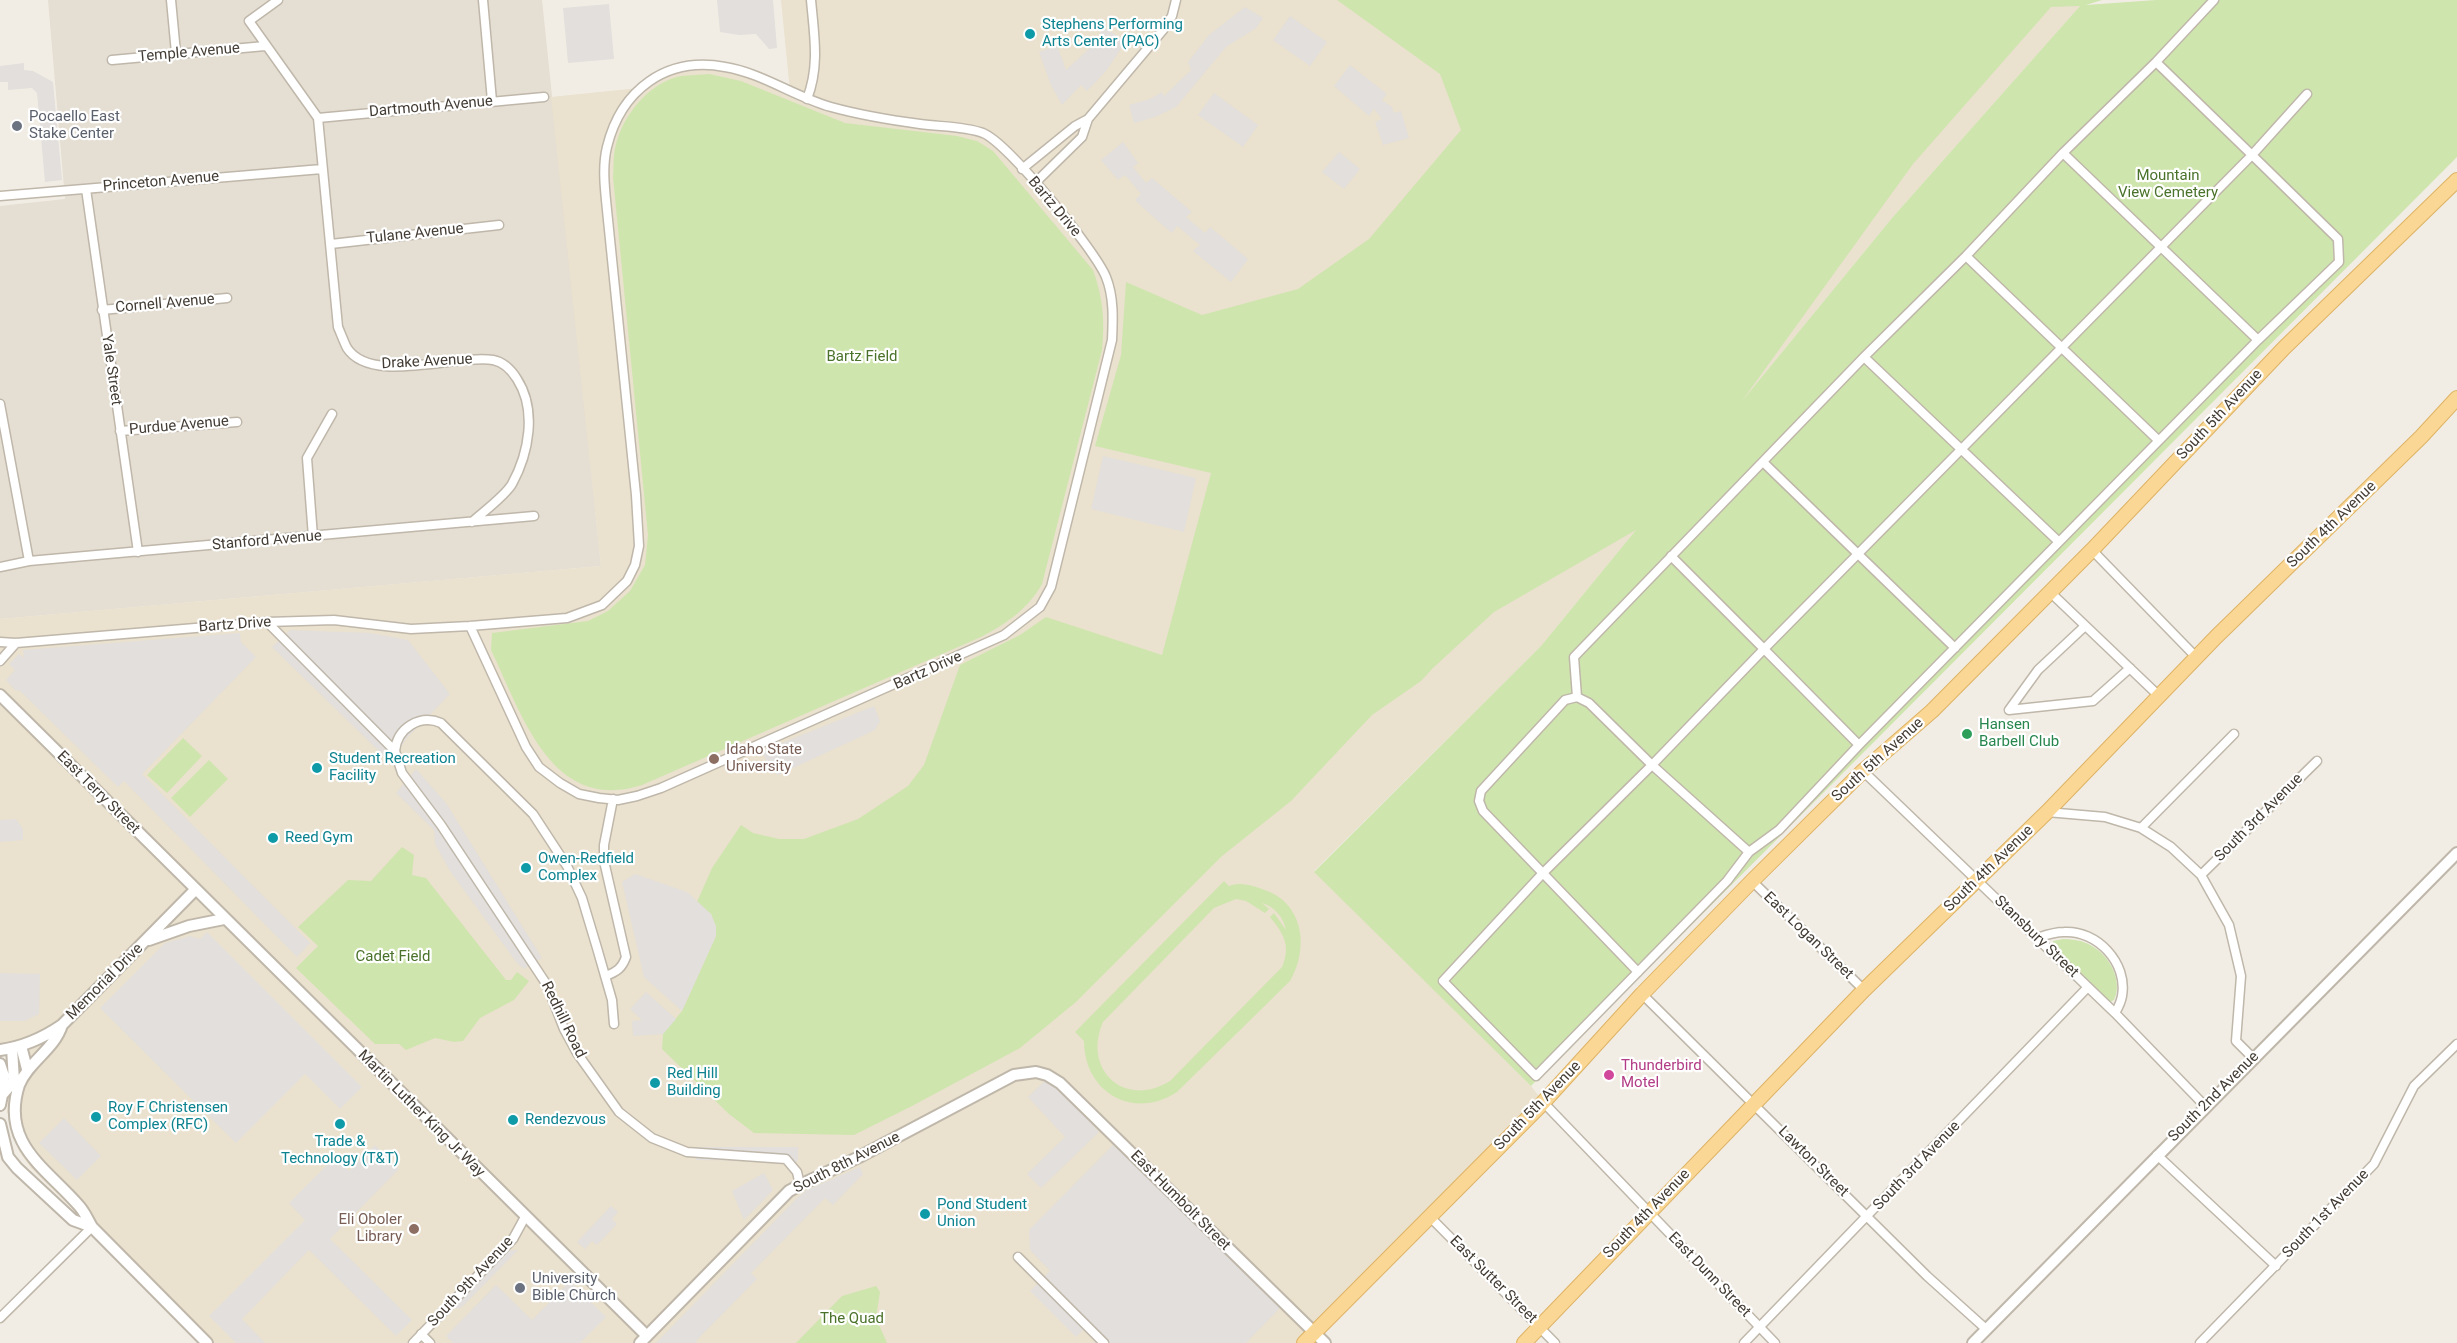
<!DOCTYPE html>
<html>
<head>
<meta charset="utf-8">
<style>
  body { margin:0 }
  canvas { display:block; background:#f1ede4 }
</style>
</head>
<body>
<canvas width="2457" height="1343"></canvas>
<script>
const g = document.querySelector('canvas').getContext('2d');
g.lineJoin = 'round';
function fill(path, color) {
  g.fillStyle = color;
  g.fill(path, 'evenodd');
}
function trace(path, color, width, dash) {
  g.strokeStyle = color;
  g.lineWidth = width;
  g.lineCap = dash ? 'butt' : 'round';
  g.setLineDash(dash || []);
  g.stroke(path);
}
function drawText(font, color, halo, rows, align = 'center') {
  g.font = font + ' Roboto,sans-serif';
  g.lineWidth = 4.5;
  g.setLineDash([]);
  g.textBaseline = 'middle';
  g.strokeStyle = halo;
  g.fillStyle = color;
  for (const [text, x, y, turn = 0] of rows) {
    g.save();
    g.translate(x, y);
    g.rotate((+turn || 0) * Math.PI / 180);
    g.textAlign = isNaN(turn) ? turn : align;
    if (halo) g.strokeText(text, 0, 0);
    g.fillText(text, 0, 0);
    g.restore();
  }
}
fill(new Path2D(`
  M48 0H542L601 566 0 619V206L65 199Z`), '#e5ded2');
fill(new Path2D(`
  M781 0H2080L2081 5 1892 218 1541 646 1314 871 1531 1086 1544 1103 1304 1343H207L31 1168 19 1151 14 1136 7 1112 12 1049 0 1050V619L601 566 551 97 639 88 679 67H726L790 91Z`), '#eae1ce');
fill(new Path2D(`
  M1337 0H2102L2086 5 2156 0H2457V157L1531 1086 1314 872 1541 646 1636 530 1494 612 1433 668 1421 681 1372 715 1291 801 1222 856 1076 1002 1020 1048 912 1106 854 1135 754 1133 729 1114 662 1049 663 1034 682 1011 716 936 711 914 697 902 712 868 741 825 753 833 779 839H804L858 819 908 786 924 765 960 665 1020 635 1046 617 1162 655 1211 473 1095 446 1121 355 1126 282 1202 315 1298 289 1369 239 1461 130 1440 74ZM2080 6 1892 218 1742 401 1913 164 2051 7Z
  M709 74 741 81 845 123 957 136 977 141 993 151 1093 270C1103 297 1105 321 1102 350L1042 584C1028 609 1006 624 981 637L642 785C551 814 522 714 491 650L492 633 588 621 608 611 630 591 645 565 648 535 613 177C614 167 613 158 615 149 621 117 648 83 681 76 690 75 700 75 709 74Z
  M183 738 202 756 167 793 147 775Z
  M209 760 228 779 190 817 171 798Z
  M402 847 414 855 412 875 426 878 506 980H511L517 972 529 981 514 1000 480 1018 463 1041 454 1042 435 1038 406 1050 399 1044H375L296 968 318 946 298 927 348 880 371 881Z
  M1224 881 1229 886C1241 882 1250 885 1262 889 1303 901 1310 947 1290 981L1177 1092C1133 1121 1084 1092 1084 1041L1075 1032ZM1236 899 1246 901 1265 913 1269 909 1262 903C1275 907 1283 917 1286 930L1274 913 1270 917C1284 934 1291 946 1282 967L1170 1081C1125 1109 1082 1070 1103 1022L1214 908Z
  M2063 939C2071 939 2079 940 2086 943 2107 951 2124 979 2114 1000L2110 1002 2052 945 2053 941Z
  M876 1286 880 1292 876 1318 887 1343H796L842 1296Z`), '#cfe5ae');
fill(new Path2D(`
  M717 0H773L777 48 769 49 756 34 739 35 720 32Z
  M609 4 614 59 568 63 563 8Z
  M1245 7 1263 18 1256 28 1226 47 1176 107 1155 117 1134 123 1129 105 1150 99 1162 92 1164 96 1191 70 1188 62 1209 35Z
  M1290 16 1327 42 1310 66 1273 40Z
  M1104 28 1126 41 1106 71 1087 91 1081 85 1062 105 1051 85 1039 52 1057 45 1066 70 1089 49Z
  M24 63V70L33 71 53 82 62 180 45 182 37 93 32 88 8 90V82H0V66Z
  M1350 65 1387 94 1382 100 1392 107 1394 113 1401 111 1409 138 1383 145 1375 122 1382 119 1374 109 1369 116 1334 86Z
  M1214 93 1258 125 1243 147 1198 115Z
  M1123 142 1138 163 1133 167 1146 183 1152 178 1192 212 1186 217 1205 233 1210 227 1248 259 1231 282 1193 251 1200 245 1177 226 1172 233 1151 215 1135 200 1141 194 1125 175 1118 180 1101 160Z
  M1339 152 1360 169 1344 189 1322 172Z
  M1103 456 1196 478 1184 532 1091 509Z
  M290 630 370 633 408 640 450 694 406 739 391 763 272 647Z
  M240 633 241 642 256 657 142 774 310 943 297 957 124 781 118 787 20 691 15 690 6 680 15 670 9 664 19 654 24 658 23 650Z
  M874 706 880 721 875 730 778 775 770 770 762 751Z
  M416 769 446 803 542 958 524 969 517 963 450 871 435 844 434 830 396 793Z
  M16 819 23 829V840L0 842V820Z
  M635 874 687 892 711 914 716 926V936L682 1011 644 977 622 882Z
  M207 932 362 1087 340 1109 305 1074 236 1143 100 1008 165 943 190 936 200 939Z
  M0 973 40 974 39 1014 25 1021H0Z
  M646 992 676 1019 663 1034 633 1036 632 1021 642 1020 630 1009Z
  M1048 1078 1099 1132 1041 1188 1027 1174 1065 1137 1028 1097Z
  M64 1118 101 1156 77 1180 39 1143Z
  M1115 1143 1280 1308 1246 1343H1094L1098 1338 1086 1327 1076 1337 1030 1291 1050 1271 1030 1250 1029 1230Z
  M375 1145 399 1169 330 1239 412 1320 396 1336 309 1250 242 1319 265 1343H236L209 1316 305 1220 289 1203 335 1157 349 1171Z
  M696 1147H798V1160L789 1169 781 1161 696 1160Z
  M860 1167 863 1174 833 1205 825 1198 751 1273 757 1279 696 1341 697 1343H656L796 1199 807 1190Z
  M764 1173 773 1190 744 1220 732 1191Z
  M611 1206 618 1212 612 1219 617 1224 597 1245 592 1241 585 1249 577 1242Z
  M518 1250 461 1308 436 1310 495 1252Z
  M570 1281 606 1317 580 1343H453L446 1336 496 1285 532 1320Z`), '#e2dfdc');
const minor = new Path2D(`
  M171 0 176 53
  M278 0 249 21 318 118 338 327C341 334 344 342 347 348 371 385 456 354 493 360 504 362 512 371 517 379 537 410 529 453 512 484 505 496 483 512 472 522
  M483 0 492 101
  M112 60 265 46
  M2156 62 2252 155 2307 94
  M807 99C820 66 814 34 811 0
  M318 118 544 97
  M2063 153 2258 340
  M1022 169 1075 126 1088 119 1163 30 1172 16 1176 0
  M1035 183 1082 137 1088 119
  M86 189 138 552
  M0 196 322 169
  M331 244 499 225
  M1966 256 2158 440
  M102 310 227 298
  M1864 357 2059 542
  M0 404 29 561
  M120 431 237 422
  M1763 462 1955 648
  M313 537 307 458 332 414
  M2092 550 2197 658
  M1671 556 1764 649 2252 155 2338 239 2339 262 2258 340 1859 745
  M0 567 29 561 534 516
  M2050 592 2159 696
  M267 622 395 751 402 773 441 825 547 985 564 1029 577 1053 619 1112 652 1138 687 1152 786 1159 797 1172 800 1185
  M2085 626 2038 670 2009 710 2093 701 2130 668
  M0 642 16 643 267 622 334 620 411 629 470 626 567 618 602 605 627 581 635 565 639 546 636 495 607 210C605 190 602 167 607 147 621 90 666 56 725 67 762 73 795 97 831 107 860 115 890 120 920 124 941 127 963 126 983 133 1008 143 1095 250 1106 277 1114 297 1113 319 1112 340L1051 587 1040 607 1004 635 661 788 637 796 618 800 599 798 579 794 560 783 539 767 526 747 470 626
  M0 661 16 643
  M1577 697 1574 657 1864 357 1966 256 2063 153 2156 62 2214 0
  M395 751C397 728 420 714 441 723L533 814 567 866 582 898 597 948 612 1000 614 1024
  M1863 771 2115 1013 2205 1106
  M2047 812 2105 817 2141 828 2171 847 2201 875 2229 925 2241 976 2236 1041 2253 1058
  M2141 828 2234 734
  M2201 875 2317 761
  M1752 881 1864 990
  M2037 938C2046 935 2054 932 2064 932 2097 930 2128 963 2122 996 2121 1002 2118 1008 2115 1013
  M1638 972 1483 811 1479 801 1481 791 1565 700 1577 697 1589 703 1652 765 1543 873 1443 981 1536 1076 1727 881 1749 852 1779 830 1859 745 1764 649 1652 765 1749 852
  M605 976C617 972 622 968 626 957L604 861V845L613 799
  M1642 994 1927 1276 1986 1329
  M1544 1103 1775 1343
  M2157 1155 2276 1266
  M1430 1217 1555 1343
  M1018 1257 1104 1343
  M0 1318 92 1227
  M421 1334 430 1343
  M413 1343 513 1239 525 1217
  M1744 1343 2088 987
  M2200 1343 2374 1164 2414 1086 2457 1044`);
const tertiary = new Path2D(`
  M0 695 647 1336
  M149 940 189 926 224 919
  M62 1025C54 1050 29 1061 19 1085 0 1145 48 1169 80 1207 85 1213 88 1220 92 1227L207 1343
  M21 1046 27 1069
  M0 1050C23 1047 43 1038 62 1025L195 890
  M0 1064 4 1076 2 1095
  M0 1105 2 1095 14 1081 12 1048
  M0 1124 8 1157 17 1168 73 1220 92 1227
  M640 1343 789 1191 800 1185 859 1157 1014 1075 1036 1072 1047 1075 1060 1083 1325 1343
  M1973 1343 2457 853`);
const primary = new Path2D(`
  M1304 1343 1539 1107 1642 994 1752 881 1863 771 1932 711 2092 550 2284 348 2457 180
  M1524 1343 1864 990 2047 812 2216 637 2421 437 2457 398`);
trace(minor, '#bfb7aa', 11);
trace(tertiary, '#bfb7aa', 14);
trace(primary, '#deb365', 16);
trace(minor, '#fff', 8);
trace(tertiary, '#fff', 10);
trace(primary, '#fad795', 14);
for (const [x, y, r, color] of [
  [1030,34,6,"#0f9aa8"],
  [17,126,6,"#6b7280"],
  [1967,734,6,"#2e9e5b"],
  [714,759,6,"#8d6e63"],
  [317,768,6,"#0f9aa8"],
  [273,838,6,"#0f9aa8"],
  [526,868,6,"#0f9aa8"],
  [1609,1075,6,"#d1479c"],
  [655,1083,6,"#0f9aa8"],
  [96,1117,6,"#0f9aa8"],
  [513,1120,6,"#0f9aa8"],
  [340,1124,6,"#0f9aa8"],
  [925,1214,6,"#0f9aa8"],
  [414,1229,6,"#8d6e63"],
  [520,1288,6,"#6b7280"]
]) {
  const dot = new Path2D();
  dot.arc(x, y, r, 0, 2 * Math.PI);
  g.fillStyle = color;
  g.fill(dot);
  trace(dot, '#fff', 2);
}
drawText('15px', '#0d838f', '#fff', [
  ["Stephens Performing",1042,25],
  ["Arts Center (PAC)",1042,42],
  ["Student Recreation",329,759],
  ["Facility",329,776],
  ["Reed Gym",285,838],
  ["Owen-Redfield",538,859],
  ["Complex",538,876],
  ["Red Hill",667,1074],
  ["Building",667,1091],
  ["Roy F Christensen",108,1108],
  ["Complex (RFC)",108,1125],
  ["Rendezvous",525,1120],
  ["Trade &",340,1142,"center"],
  ["Technology (T&T)",340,1159,"center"],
  ["Pond Student",937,1205],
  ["Union",937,1222]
], 'left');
drawText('15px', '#433c34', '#fff', [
  ["Temple Avenue",189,53,-5],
  ["Dartmouth Avenue",431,107,-5],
  ["Princeton Avenue",161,182,-5],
  ["Bartz Drive",1054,207,50],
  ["Tulane Avenue",415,234,-6],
  ["Cornell Avenue",165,304,-5],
  ["Drake Avenue",427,362,-3],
  ["Yale Street",111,370,82],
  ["South 5th Avenue",2220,415,-47],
  ["Purdue Avenue",179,426,-5],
  ["South 4th Avenue",2332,525,-44],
  ["Stanford Avenue",267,541,-5],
  ["Bartz Drive",235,625,-4],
  ["Bartz Drive",928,671,-24],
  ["South 5th Avenue",1878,760,-42],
  ["East Terry Street",98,793,45],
  ["South 3rd Avenue",2259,818,-45],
  ["South 4th Avenue",1989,869,-44],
  ["East Logan Street",1808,936,44],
  ["Stansbury Street",2036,937,44],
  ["Memorial Drive",105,982,-45],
  ["Redhill Road",563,1020,64],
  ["South 2nd Avenue",2214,1097,-45],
  ["South 5th Avenue",1538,1106,-46],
  ["Martin Luther King Jr Way",421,1114,45],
  ["Lawton Street",1813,1162,45],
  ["South 8th Avenue",847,1163,-27],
  ["South 3rd Avenue",1917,1166,-46],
  ["East Humbolt Street",1180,1201,45],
  ["South 4th Avenue",1647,1214,-46],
  ["South 1st Avenue",2326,1214,-46],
  ["East Dunn Street",1709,1275,46],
  ["East Sutter Street",1493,1280,45],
  ["South 9th Avenue",471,1282,-47]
]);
drawText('15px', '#5b616d', '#fff', [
  ["Pocaello East",29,117],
  ["Stake Center",29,134],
  ["University",532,1279],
  ["Bible Church",532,1296]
], 'left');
drawText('15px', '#4a722a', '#fff', [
  ["Mountain",2168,176],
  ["View Cemetery",2168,193],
  ["Bartz Field",862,357],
  ["Cadet Field",393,957],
  ["The Quad",852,1319]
]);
drawText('15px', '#27864d', '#fff', [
  ["Hansen",1979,725],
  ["Barbell Club",1979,742]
], 'left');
drawText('15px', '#785e54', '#fff', [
  ["Idaho State",726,750],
  ["University",726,767],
  ["Eli Oboler",402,1220,"right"],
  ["Library",402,1237,"right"]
], 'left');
drawText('15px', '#b23c85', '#fff', [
  ["Thunderbird",1621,1066],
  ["Motel",1621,1083]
], 'left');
</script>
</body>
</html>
